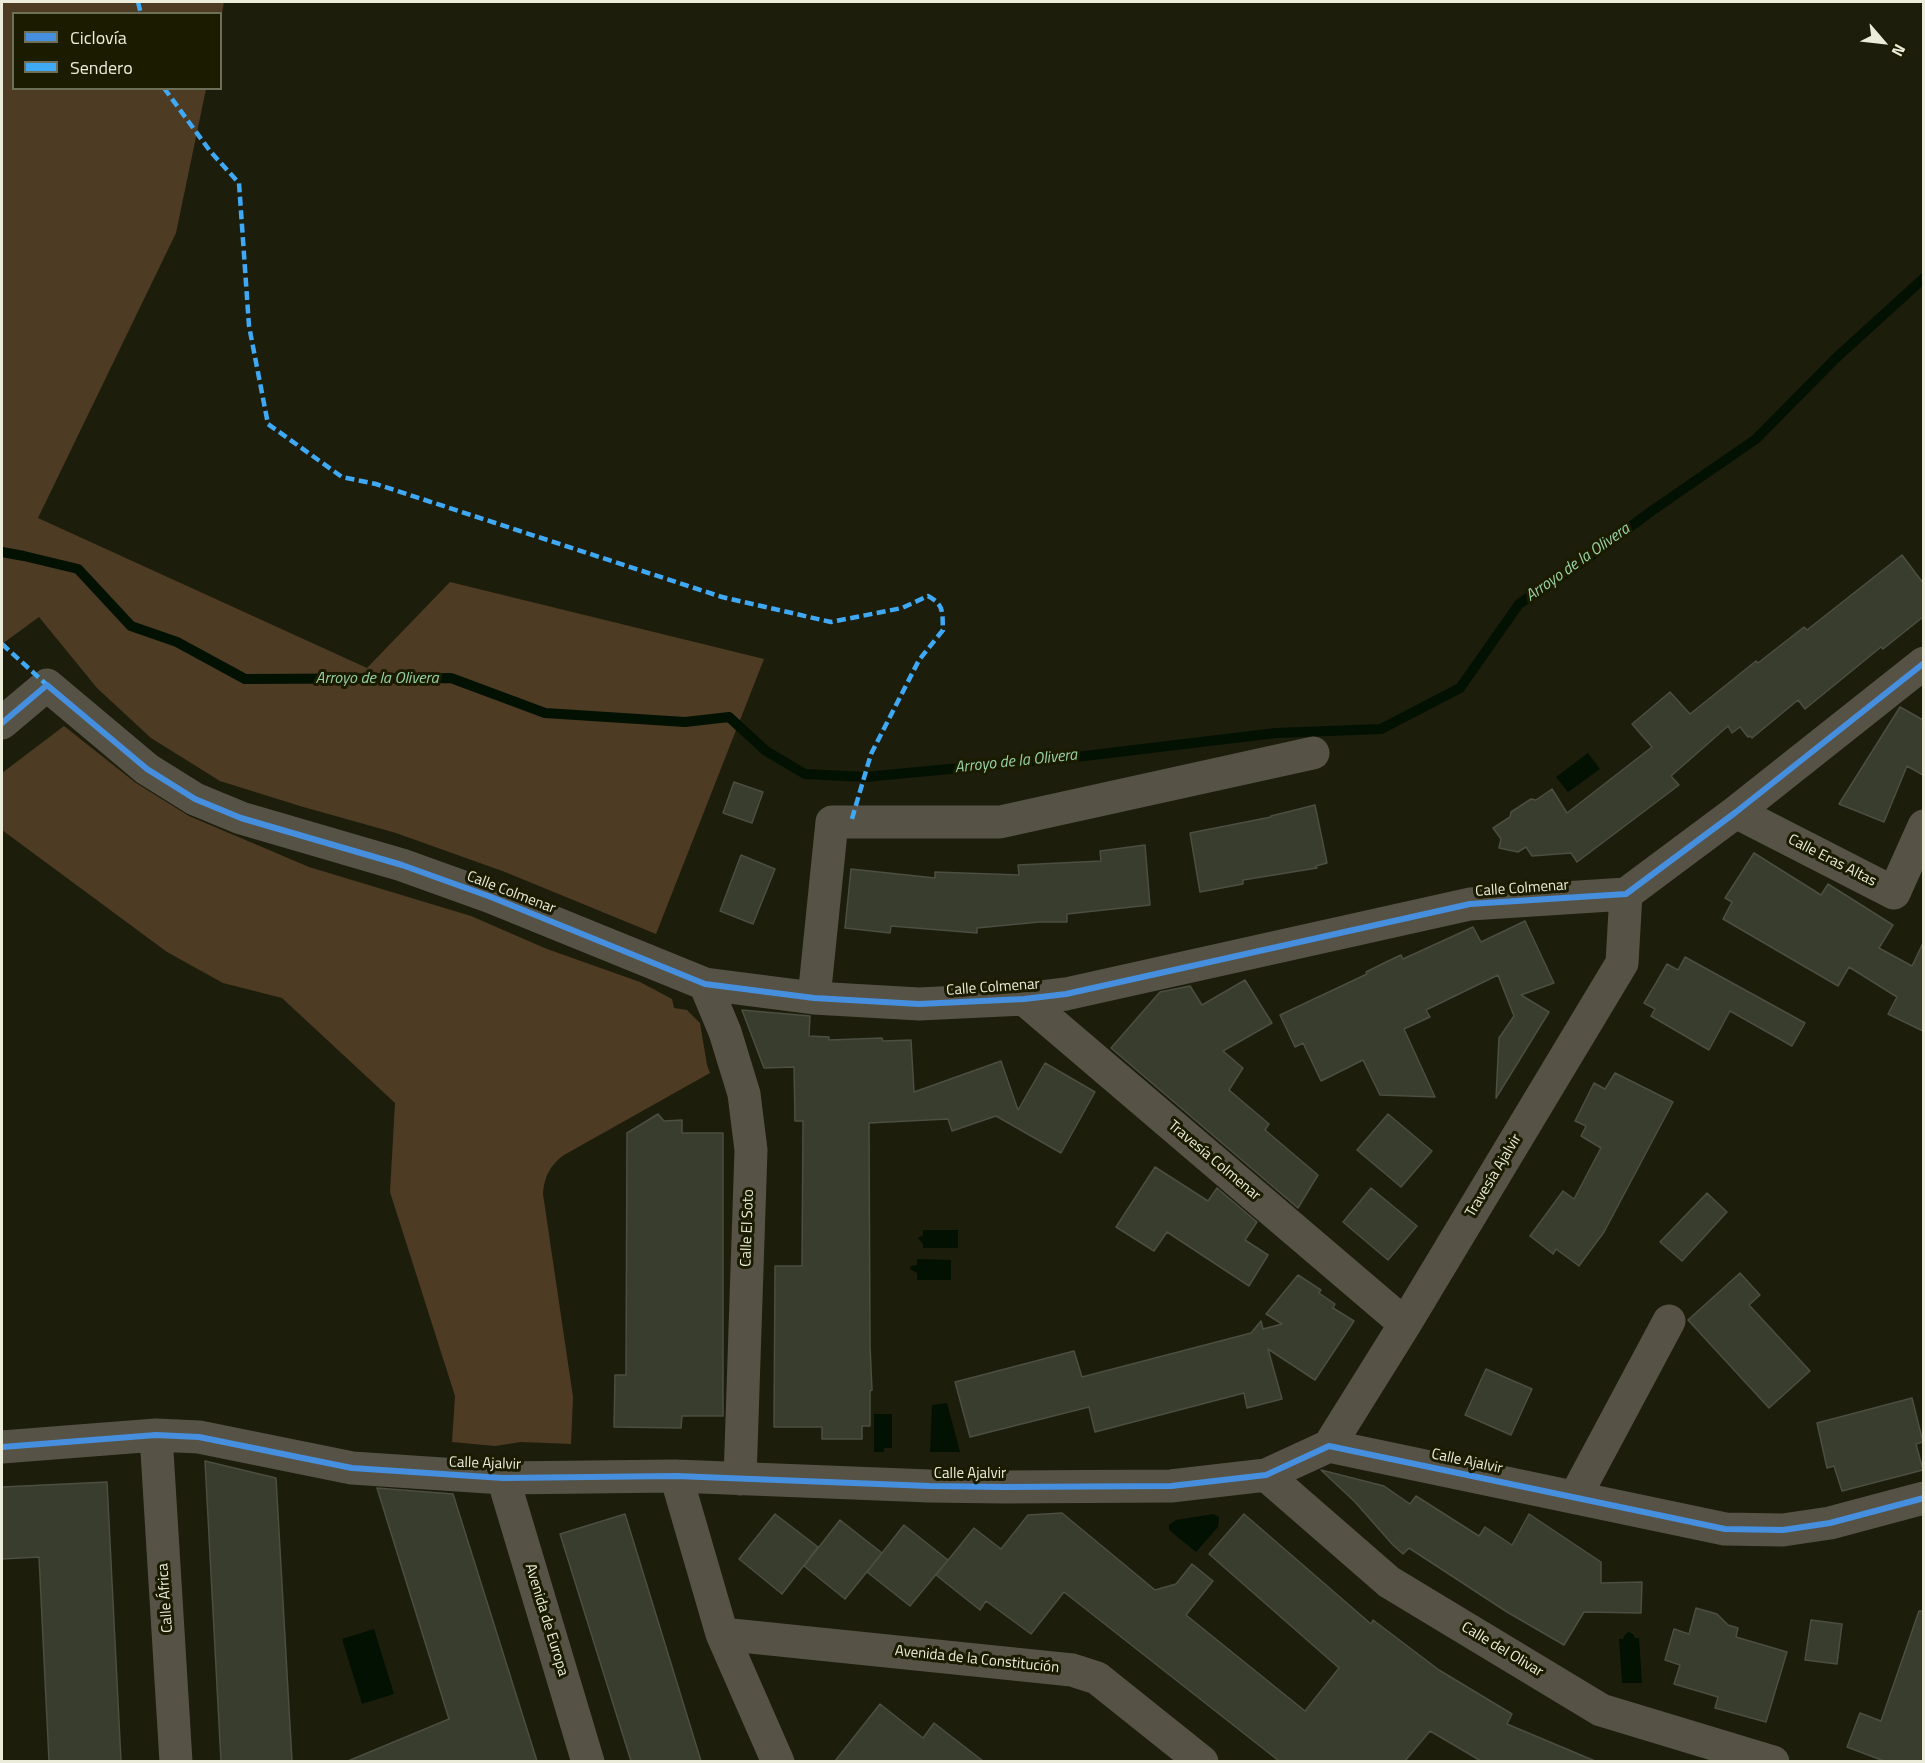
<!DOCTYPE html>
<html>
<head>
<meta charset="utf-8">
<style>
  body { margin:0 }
  #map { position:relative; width:1925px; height:1763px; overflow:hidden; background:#1d1d0c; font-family:"Titillium Web",sans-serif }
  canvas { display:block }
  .frame { position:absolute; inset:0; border:3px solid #ebecda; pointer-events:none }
  .legend { position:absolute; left:12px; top:12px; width:210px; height:78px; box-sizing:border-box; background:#1b1b00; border:2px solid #6e6f57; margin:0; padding:8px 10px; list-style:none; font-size:18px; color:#ebecda }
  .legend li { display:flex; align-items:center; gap:12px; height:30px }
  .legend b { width:30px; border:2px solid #6e6f57 }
  .north { position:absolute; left:1853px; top:12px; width:60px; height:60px; -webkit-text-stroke:4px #1b1b00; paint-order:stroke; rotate:118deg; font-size:16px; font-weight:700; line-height:24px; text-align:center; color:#ebecda }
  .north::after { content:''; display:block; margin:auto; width:21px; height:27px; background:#ebecda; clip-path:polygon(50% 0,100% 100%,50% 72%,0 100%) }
</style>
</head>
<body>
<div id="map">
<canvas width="1925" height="1763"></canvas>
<div class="frame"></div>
<ul class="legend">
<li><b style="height:8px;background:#468fdf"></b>Ciclovía</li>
<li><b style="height:8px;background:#3fa9f5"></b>Sendero</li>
</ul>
<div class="north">N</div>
</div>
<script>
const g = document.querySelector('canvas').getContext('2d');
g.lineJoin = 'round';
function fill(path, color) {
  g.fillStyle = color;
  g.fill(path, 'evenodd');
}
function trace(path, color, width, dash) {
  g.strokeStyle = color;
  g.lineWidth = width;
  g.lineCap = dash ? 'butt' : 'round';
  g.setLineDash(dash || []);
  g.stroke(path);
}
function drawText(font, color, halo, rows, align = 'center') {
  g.font = font + ' "Titillium Web",sans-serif';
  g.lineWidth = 6;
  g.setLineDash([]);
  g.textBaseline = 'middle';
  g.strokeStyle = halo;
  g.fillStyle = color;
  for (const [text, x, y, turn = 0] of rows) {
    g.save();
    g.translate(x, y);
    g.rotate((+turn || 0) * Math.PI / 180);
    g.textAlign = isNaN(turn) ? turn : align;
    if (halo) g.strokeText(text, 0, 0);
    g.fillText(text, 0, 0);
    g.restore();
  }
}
fill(new Path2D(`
  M2 2H224L221 19 220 14H14V88L206 89 176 233 38 518 367 668 450 582 764 659 656 934 505 872 396 833 300 806 220 781 151 738 97 688 39 617 2 644Z
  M64 726 136 783 189 816 309 867 471 916 547 949 640 982 672 999 674 1008 687 1010 700 1023 707 1065 710 1073 564 1155C550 1165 544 1177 543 1194L573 1397 571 1444 521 1442 495 1446 452 1442 455 1396 390 1192 395 1103 282 998 223 983 167 952 2 830V773Z`), '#4e3b23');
fill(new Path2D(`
  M1588 753 1600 769 1568 792 1556 777Z
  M923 1230H958V1248H923V1244L918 1238 923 1235Z
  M917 1259 951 1260V1280H917V1273L910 1269 911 1266 917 1265Z
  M947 1403 960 1452H930L932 1405Z
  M874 1414H892V1448H884V1452H874Z
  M1213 1514 1219 1517 1218 1527 1196 1552 1169 1530V1525L1176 1520Z
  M374 1629 394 1694 362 1704 342 1639Z
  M1628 1632 1633 1634 1635 1638H1639L1642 1683H1622L1619 1639H1623L1624 1636Z`), '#031103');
trace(new Path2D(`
  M2 552 24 556 78 569 131 626 177 642 245 679 451 678 545 713 685 722 729 717 766 751 805 774 865 777 1076 757 1276 733 1381 729 1460 688 1519 604 1588 558 1653 510 1756 439 1836 358 1924 278`), '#031103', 10);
const building = new Path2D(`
  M1902 555 1923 583V617L1883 649 1881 647 1805 709 1798 700 1752 738 1750 736 1748 737 1740 727 1732 733 1728 726 1671 776 1679 785 1577 862 1571 853 1532 856 1526 847 1518 852 1499 848 1501 839 1493 828 1510 817 1511 812 1531 799 1536 800 1552 789 1567 813 1652 747 1632 724 1670 692 1690 714 1756 661 1758 663 1804 627 1807 630Z
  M1900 707 1923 720V775L1907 766 1884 822 1839 804Z
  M734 782 763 792 752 823 723 813Z
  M1315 805 1327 863 1316 866 1317 868 1243 880V884L1200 892 1190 833 1271 817V816Z
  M1145 845 1150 905 1067 914V922H1039L977 928V933L891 926 890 933 845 928 851 869 935 878V872L1019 875 1018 865 1101 861 1100 851Z
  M1754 853 1821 895 1828 884 1893 925 1879 948 1912 966 1923 943V1031L1888 1014 1897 997 1849 967 1838 986 1723 919 1732 902 1725 898Z
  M741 855 775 869 753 924 720 911Z
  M1525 921 1554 983 1521 995 1549 1012 1496 1098 1499 1038 1514 1016 1498 975 1426 1010 1430 1017 1404 1029 1435 1097 1380 1095 1363 1060 1321 1081 1303 1043 1295 1047 1280 1015 1367 974 1366 972 1386 962 1401 955 1403 959 1473 927 1481 942Z
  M1685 957 1805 1023 1792 1046 1730 1011 1709 1050 1651 1016 1655 1009 1644 1003 1656 983 1667 964 1678 970Z
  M1245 980 1272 1023 1223 1051 1243 1068 1229 1090 1269 1124 1265 1130 1318 1175 1298 1208 1111 1048 1160 992 1190 986 1202 1005Z
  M742 1010 810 1016 809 1036 829 1037V1040L882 1038 883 1041 911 1040 914 1092 1001 1061 1018 1110 1045 1063 1095 1092 1061 1153 996 1116 952 1131 948 1119 869 1123 870 1346 872 1390 870 1391V1426H862V1439H822V1427H774L775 1266H802L803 1121H795L794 1067 764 1068Z
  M1615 1073 1673 1102 1604 1232 1579 1266 1556 1249 1553 1254 1530 1236 1563 1191 1574 1199 1601 1148 1581 1136 1586 1126 1575 1121 1594 1083 1605 1089Z
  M658 1114 664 1121 682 1120V1133H723V1416H682L681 1428 614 1427 615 1375H626L627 1133Z
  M1388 1114 1432 1151 1401 1187 1357 1150Z
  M1155 1167 1208 1201 1217 1188 1257 1222 1245 1240 1268 1255 1249 1286 1167 1232 1154 1251 1116 1227Z
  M1371 1188 1417 1226 1388 1260 1343 1222Z
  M1707 1193 1727 1212 1682 1261 1660 1242Z
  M1740 1273 1760 1295 1749 1305 1810 1371 1769 1408 1688 1320Z
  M1298 1275 1321 1290 1319 1293 1335 1304 1333 1308 1354 1321 1315 1380 1268 1349 1282 1399 1247 1408 1244 1393 1095 1432 1089 1407 970 1437 955 1382 1074 1351 1082 1377 1251 1333 1261 1321 1263 1329 1282 1324 1266 1314Z
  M1486 1369 1532 1389 1511 1435 1465 1415Z
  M1912 1398 1923 1442 1916 1444 1923 1470 1842 1491 1834 1466 1827 1468 1817 1423Z
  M205 1461 276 1478 292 1761H221Z
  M1321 1470 1384 1486 1410 1504 1416 1496 1479 1536 1485 1527 1512 1545 1529 1514 1601 1562V1583L1642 1582 1641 1613 1584 1612 1564 1645 1507 1612 1409 1548 1403 1554 1393 1545 1355 1502Z
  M107 1482 121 1761H49L39 1557 2 1559V1487Z
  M377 1488 453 1494 537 1761H348L449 1719Z
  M1062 1513 1155 1590 1176 1584 1192 1564 1213 1581 1186 1615 1305 1711 1339 1668 1209 1554 1244 1514 1371 1624 1373 1620 1439 1670 1512 1714 1507 1724 1595 1761H1481L1430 1731 1405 1761H1279L1064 1592 1031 1634 986 1601 980 1610 936 1575 974 1528 1001 1549 1028 1515Z
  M625 1514 701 1761H631L560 1534Z
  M775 1514 818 1547 782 1594 739 1559Z
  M840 1520 882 1553 845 1599 804 1566Z
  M904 1525 948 1560 910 1606 867 1572Z
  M1696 1608 1717 1614 1728 1625 1738 1628 1736 1637 1787 1652 1766 1722 1715 1708 1718 1697 1674 1684 1680 1665 1665 1660 1674 1629 1689 1634Z
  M1919 1611H1923V1761H1884L1847 1747 1860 1713 1881 1721Z
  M1811 1620 1842 1624 1837 1664 1805 1660Z
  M880 1704 923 1738 934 1723 983 1761H835Z`);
fill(building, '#393d2e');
trace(building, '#4b4e40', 1.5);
trace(new Path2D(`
  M2 723 47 685 147 769 195 799 241 818 402 865 491 897 705 984 814 998 919 1004 1024 999 1066 994 1470 904 1626 894 1736 812 1924 663
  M1736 812 1894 893 1924 826
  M705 984 725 1032 744 1094 751 1150 740 1479
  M814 998 832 822H1000L1313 753
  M1024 999 1405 1324
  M156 1435 176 1762
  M1329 1446 1405 1324 1622 963 1626 894
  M2 1447 156 1435 199 1437 352 1468 503 1478 676 1476 929 1486 1004 1487 1171 1486 1266 1475 1329 1446 1725 1529 1783 1530 1830 1523 1924 1498
  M1266 1475 1389 1582 1601 1710 1773 1762
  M676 1476 722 1634
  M503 1478 588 1762
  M1575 1497 1669 1321
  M778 1762 722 1634 1072 1670 1097 1678 1202 1762`), '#565346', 33);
trace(new Path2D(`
  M138 2 141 14
  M164 88 210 151 239 183 249 326 268 424 342 477 376 484 722 597 831 622 902 608 928 596C945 605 942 613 943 630L919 660 871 754 851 822
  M2 644 47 685`), '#3fa9f5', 4.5, [9, 4.5]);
trace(new Path2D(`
  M2 723 47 685 147 769 195 799 241 818 402 865 491 897 705 984 814 998 919 1004 1024 999 1066 994 1470 904 1626 894 1736 812 1924 663
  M2 1447 156 1435 199 1437 352 1468 503 1478 676 1476 929 1486 1004 1487 1171 1486 1266 1475 1329 1446 1725 1529 1783 1530 1830 1523 1924 1498`), '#468fdf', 6);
drawText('15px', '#ebecda', '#1b1b00', [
  ["Calle Eras Altas",1832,861,27],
  ["Calle Colmenar",1522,889,-4],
  ["Calle Colmenar",511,893,21],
  ["Calle Colmenar",993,988,-4],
  ["Travesía Colmenar",1214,1161,40],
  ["Travesía Ajalvir",1494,1176,-59],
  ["Calle El Soto",748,1228,-88],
  ["Calle Ajalvir",1467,1462,12],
  ["Calle Ajalvir",485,1464,2],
  ["Calle Ajalvir",970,1474],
  ["Calle África",166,1598,-94],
  ["Avenida de Europa",546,1620,73],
  ["Calle del Olivar",1502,1650,31],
  ["Avenida de la Constitución",977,1660,6]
]);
drawText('italic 16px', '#99d3a5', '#1b1b00', [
  ["Arroyo de la Olivera",1578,563,-35],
  ["Arroyo de la Olivera",377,679],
  ["Arroyo de la Olivera",1016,762,-6]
]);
</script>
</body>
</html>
